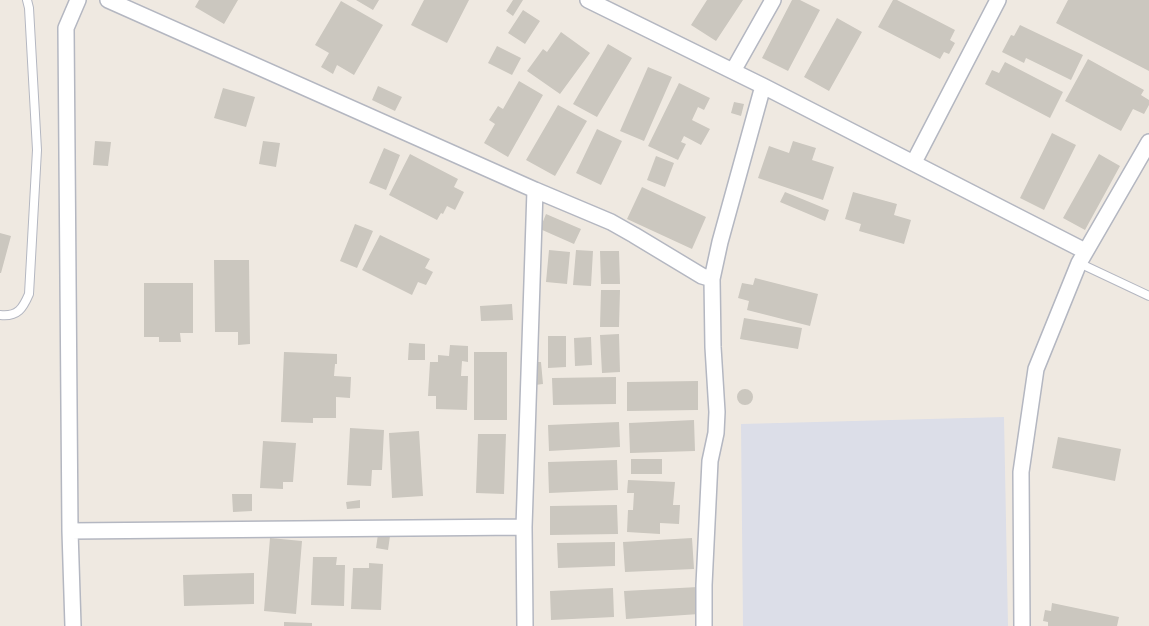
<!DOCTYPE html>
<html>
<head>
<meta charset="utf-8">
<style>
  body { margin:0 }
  canvas { display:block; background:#efe9e1 }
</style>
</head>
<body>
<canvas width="1149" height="626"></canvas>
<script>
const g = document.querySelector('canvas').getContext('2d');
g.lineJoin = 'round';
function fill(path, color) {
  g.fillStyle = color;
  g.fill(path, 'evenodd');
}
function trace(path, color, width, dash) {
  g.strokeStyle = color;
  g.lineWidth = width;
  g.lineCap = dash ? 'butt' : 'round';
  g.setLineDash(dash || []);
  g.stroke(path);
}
fill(new Path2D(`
  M1004 417 1008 626H743L741 424Z`), '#dcdee8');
fill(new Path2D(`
  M199 0H238L224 24 195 7Z
  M356 0H379L373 10Z
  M424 0H469L447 43 411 25Z
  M513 0H523L513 16 506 11Z
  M707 0H743L716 41 691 25Z
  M792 0H800L820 10 788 71 762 58Z
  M893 0H897L955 30 950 40 955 43 949 54 944 52 940 59 878 27Z
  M1068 0H1149V71L1056 23Z
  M341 1 383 25 354 75 337 65 333 74 321 67 329 53 315 45Z
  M523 10 540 21 525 44 508 33Z
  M837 18 862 32 829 91 804 77Z
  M1020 25 1083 55 1071 80 1026 58 1024 63 1002 52 1011 35 1014 36Z
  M561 32 590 53 560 94 527 71 543 49 547 52Z
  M608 44 632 58 597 117 573 104Z
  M497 46 521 58 512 75 488 63Z
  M1088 59 1144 90 1141 95 1149 100V105L1144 114 1133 109 1121 131 1065 101Z
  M1005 62 1063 92 1050 118 985 84 992 70 999 73Z
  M648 67 672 77 644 141 620 131Z
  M519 81 543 95 508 157 484 143 495 124 489 120 498 106 503 109Z
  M679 83 710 98 704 110 698 107 692 120 710 129 701 145 684 136 681 142 686 144 678 160 648 146Z
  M378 86 402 97 395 111 372 100Z
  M223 88 255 97 246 127 214 118Z
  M734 102 744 104 741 116 731 113Z
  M558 105 587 121 555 176 526 160Z
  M597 129 622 141 601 185 576 173Z
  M1052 133 1076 145 1044 210 1020 198Z
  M95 141 111 142 108 166 93 165Z
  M263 141 280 143 276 167 259 164Z
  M793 141 816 148 812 160 834 167 823 200 758 178 769 146 789 153Z
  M384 148 400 155 386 190 369 183Z
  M410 154 458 179 454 187 464 192 455 210 447 206 443 214 441 213 437 220 389 195Z
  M1099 154 1120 166 1085 230 1063 218Z
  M656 156 674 163 665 187 647 180Z
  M642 187 706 217 692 249 627 219Z
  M785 192 829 210 825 221 780 202Z
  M853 192 897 204 894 215 911 220 904 244 859 231 861 224 845 219Z
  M546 214 581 229 574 244 540 229Z
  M355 224 373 231 357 268 340 261Z
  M0 233 11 236 1 273H0Z
  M380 235 430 259 425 268 433 272 426 285 418 282 412 295 362 270Z
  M549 250 570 252 567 284 546 282Z
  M576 250 593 251 591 286 573 285Z
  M600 251H619L620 284H601Z
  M214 260H249L250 344 238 345V332H215Z
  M755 278 818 294 810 326 747 310 749 301 738 298 742 283 753 285Z
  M144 283H193V333H180L181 342H159V337H144Z
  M601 290H620L619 327H600Z
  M512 304 513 320 481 321 480 306Z
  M744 318 802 328 798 349 740 339Z
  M619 334 620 372 602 373 600 335Z
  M548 336H566V367L548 368Z
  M591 337 592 365 575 366 574 338Z
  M409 343 425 344V360H408Z
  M450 345 468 346V362L462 361 461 376H468L467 410 436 409V396H428L430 362H438V355L449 356Z
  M284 352 337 354V364H335L334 376 351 377 350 398 336 397V418H313V423L281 422Z
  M474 352H507V420H474Z
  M533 362H541L543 384 535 385Z
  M616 377V404L553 405 552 378Z
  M698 381V410L627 411V382Z
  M737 397a8 8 0 1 1 16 0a8 8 0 1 1-16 0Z
  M694 420 695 451 630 453 629 423Z
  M619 422 620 447 549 451 548 425Z
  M350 428 384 430 382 470H372L371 486 347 485Z
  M419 431 423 496 392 498 389 433Z
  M478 434H506L504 494 476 493Z
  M1058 437 1121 449 1115 481 1052 468Z
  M263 441 296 443 293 482H283V489L260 488Z
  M631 459H662V474H631Z
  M617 460 618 490 549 493 548 462Z
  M628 480 675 482 673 505H680L679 524 660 523V534L627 532 628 510H633L634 493H627Z
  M232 494H252V511L233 512Z
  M360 500V508L347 509 346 502Z
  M617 505 618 534 550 535V506Z
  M378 534 390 536 388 550 376 548Z
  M270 538 302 541 296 614 264 611Z
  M692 538 694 569 625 572 623 542Z
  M615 542V566L558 568 557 543Z
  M313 557H337L336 565H345L344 606 311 605Z
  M369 563 383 564 381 610 351 609 353 568H369Z
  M254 573V604L184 606 183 575Z
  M698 587 699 614 626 619 624 591Z
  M613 588 614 617 551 620 550 591Z
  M1052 603 1119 617 1117 626H1048V622L1043 621 1045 610 1051 611Z
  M284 622 312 623V626H284Z`), '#cbc7bf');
const service = new Path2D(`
  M1079 263 1149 296
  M0 315C18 317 23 308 29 294L37 150 29 8 27 0`);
const minor = new Path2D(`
  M108 0 535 190 524 527 525 626
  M588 0 763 86 1085 251
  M733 71 773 0
  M914 162 998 0
  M535 190 611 222 634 235 702 276 712 279
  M70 531 524 527
  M73 626 70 531 66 28 78 0
  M704 626V585L710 461 716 433 717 412 713 347 712 279 720 242 763 86
  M1022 626 1021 472 1036 369 1079 263 1149 142`);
trace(service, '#b4b7c1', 10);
trace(minor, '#b4b7c1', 18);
trace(service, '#fff', 8);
trace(minor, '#fff', 15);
</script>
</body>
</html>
